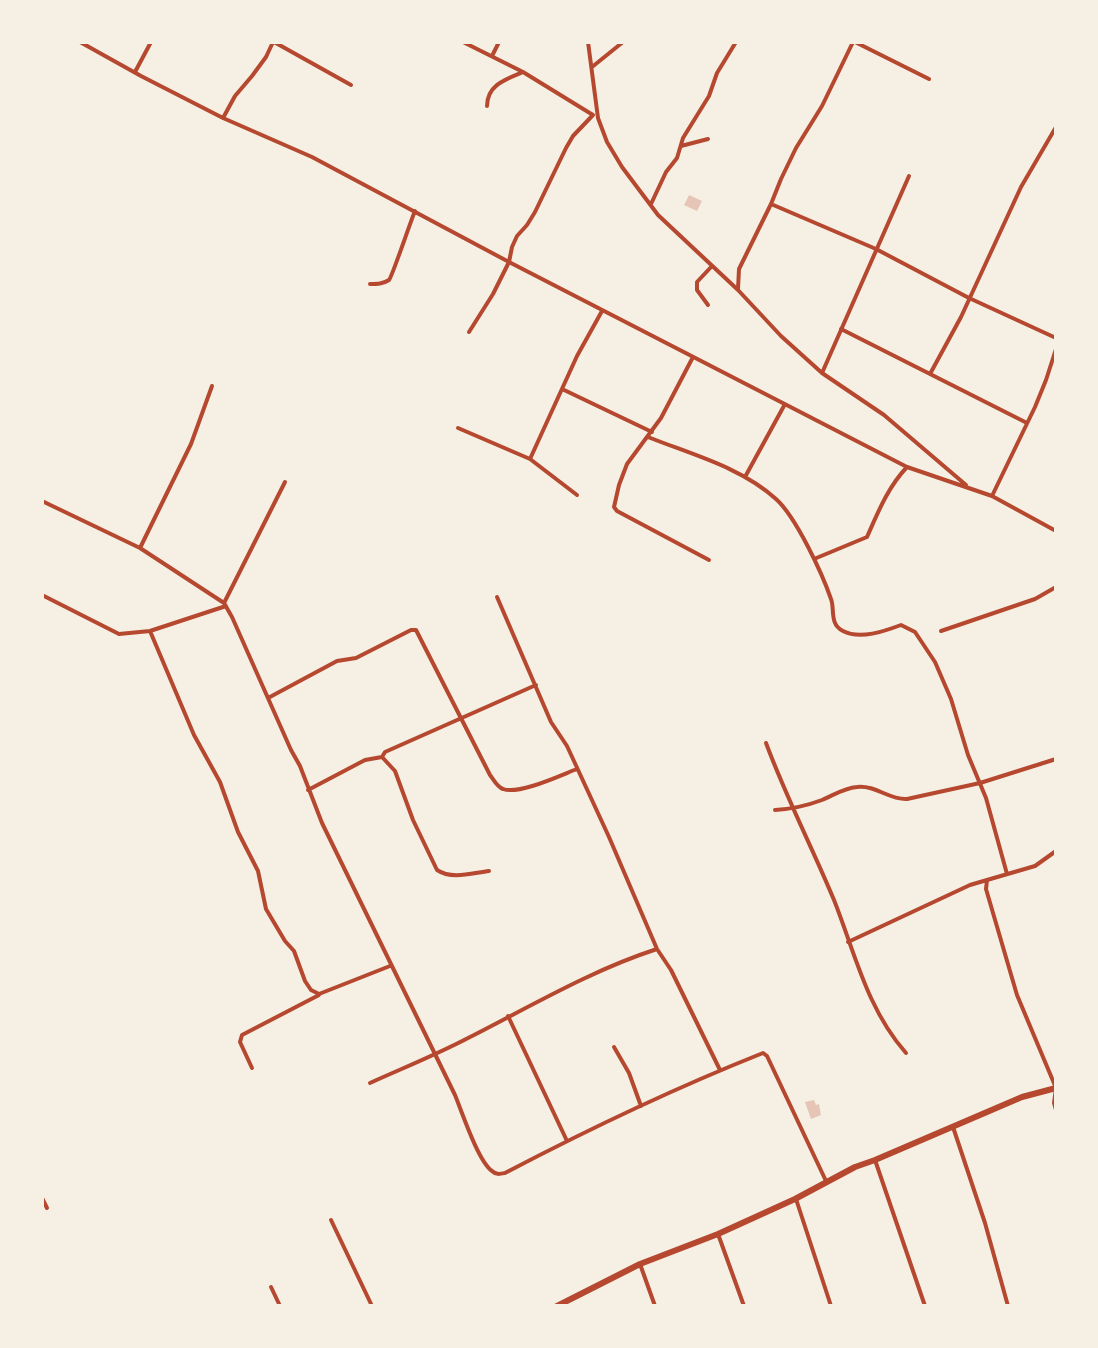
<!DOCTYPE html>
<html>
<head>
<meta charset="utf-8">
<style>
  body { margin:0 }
  #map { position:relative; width:1098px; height:1348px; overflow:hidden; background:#f6efe4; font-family:"Exo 2",sans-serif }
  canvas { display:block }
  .frame { position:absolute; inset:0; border:44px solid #f6efe4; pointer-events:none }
</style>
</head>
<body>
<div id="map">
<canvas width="1098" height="1348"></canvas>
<div class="frame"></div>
</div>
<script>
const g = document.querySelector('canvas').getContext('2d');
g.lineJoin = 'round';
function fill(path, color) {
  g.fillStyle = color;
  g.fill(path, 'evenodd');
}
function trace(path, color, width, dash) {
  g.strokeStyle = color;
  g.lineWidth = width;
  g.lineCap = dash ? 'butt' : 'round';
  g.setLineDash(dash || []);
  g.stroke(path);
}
fill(new Path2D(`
  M689 195 702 201 697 211 684 205Z
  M814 1100 816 1105 819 1104 821 1115 811 1119 805 1102Z`), '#e6c5b7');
trace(new Path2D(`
  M80 42 141 76 223 118 312 157 509 262 907 467 992 496 1056 531
  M274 42 351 85
  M463 42 523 72 593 115
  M588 42 598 118 607 142 622 167 658 215 738 290 781 336 822 373 884 415 966 485
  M855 42 929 79
  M492 56 499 42
  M592 67 623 42
  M135 72 151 42
  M487 106C487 85 506 79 523 72
  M223 118 235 96 252 76 266 57 273 42
  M681 146 708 139
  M651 204 666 172 677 158 683 138 709 96 717 73 736 42
  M771 204 876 249 969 298 1056 338
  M370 284C377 284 383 284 389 280 392 277 411 220 415 211
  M738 289 739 269 771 204 781 179 796 148 822 106 853 42
  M708 305 697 290V282L712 266
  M841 329 1027 423
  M469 332 493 294 509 262 512 247 517 236 527 225 535 212 566 148 573 136 593 115
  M693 357 661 418 627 464 619 485 614 507 617 511 709 560
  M822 373 909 176
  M930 374 961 317 1021 187 1056 127
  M562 389 652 432
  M458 428 530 459
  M648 437C690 454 741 467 776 499 796 517 822 573 831 599 835 609 829 624 843 631 860 640 885 631 901 625L915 632 935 662 951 699 968 755 986 798 1007 874
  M745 477 785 404
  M577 495 530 459 577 356 602 311
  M992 496 1035 407 1046 380 1056 349
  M42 501 140 548 224 603 232 617 291 750 300 766 322 823 455 1095C462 1112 478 1161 492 1171 496 1175 500 1174 505 1173 589 1129 675 1088 763 1053L767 1056 826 1181
  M140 548 191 444 212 386
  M814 559 867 537C878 512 888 487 907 467
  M42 595 119 634 150 631 226 606
  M497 597 551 722 567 746 609 837 657 949 671 970 720 1070
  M224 603 285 482
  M150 631 194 735 220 782 238 832 258 871 266 909 285 941 294 951 305 981 311 990 319 994 390 966
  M941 631 1035 599 1056 587
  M268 698 337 661 356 658 411 630H416L490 775C494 780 497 787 503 789 519 795 561 775 577 769
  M766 743C786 797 812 847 834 900 855 953 867 1009 906 1053
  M382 757 385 752 536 685
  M308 790 365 760 382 757 395 771 413 820 437 870C452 880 472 873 489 871
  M775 810C792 809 806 806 822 800 834 795 844 788 857 787 876 785 889 800 907 799L980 783 1056 759
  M1056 851 1035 866 987 880 986 889 1017 995 1056 1088 1054 1103 1056 1110
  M848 942 970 885 987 880
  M508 1016 567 1141
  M614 1047 629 1073 641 1106
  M252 1068 240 1042 242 1035 319 995
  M370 1083C403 1068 438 1054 470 1037 531 1006 592 970 657 949
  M953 1127 985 1223 1008 1306
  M875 1160 925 1306
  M42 1198 47 1208
  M796 1199 831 1306
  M331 1220 372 1306
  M718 1234 744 1306
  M640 1264 655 1306
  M271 1287 280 1306`), '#b5482f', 4);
trace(new Path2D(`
  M557 1306 640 1264 718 1234 795 1199 855 1167 875 1160 1022 1097 1056 1088`), '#b5482f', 6);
</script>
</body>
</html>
